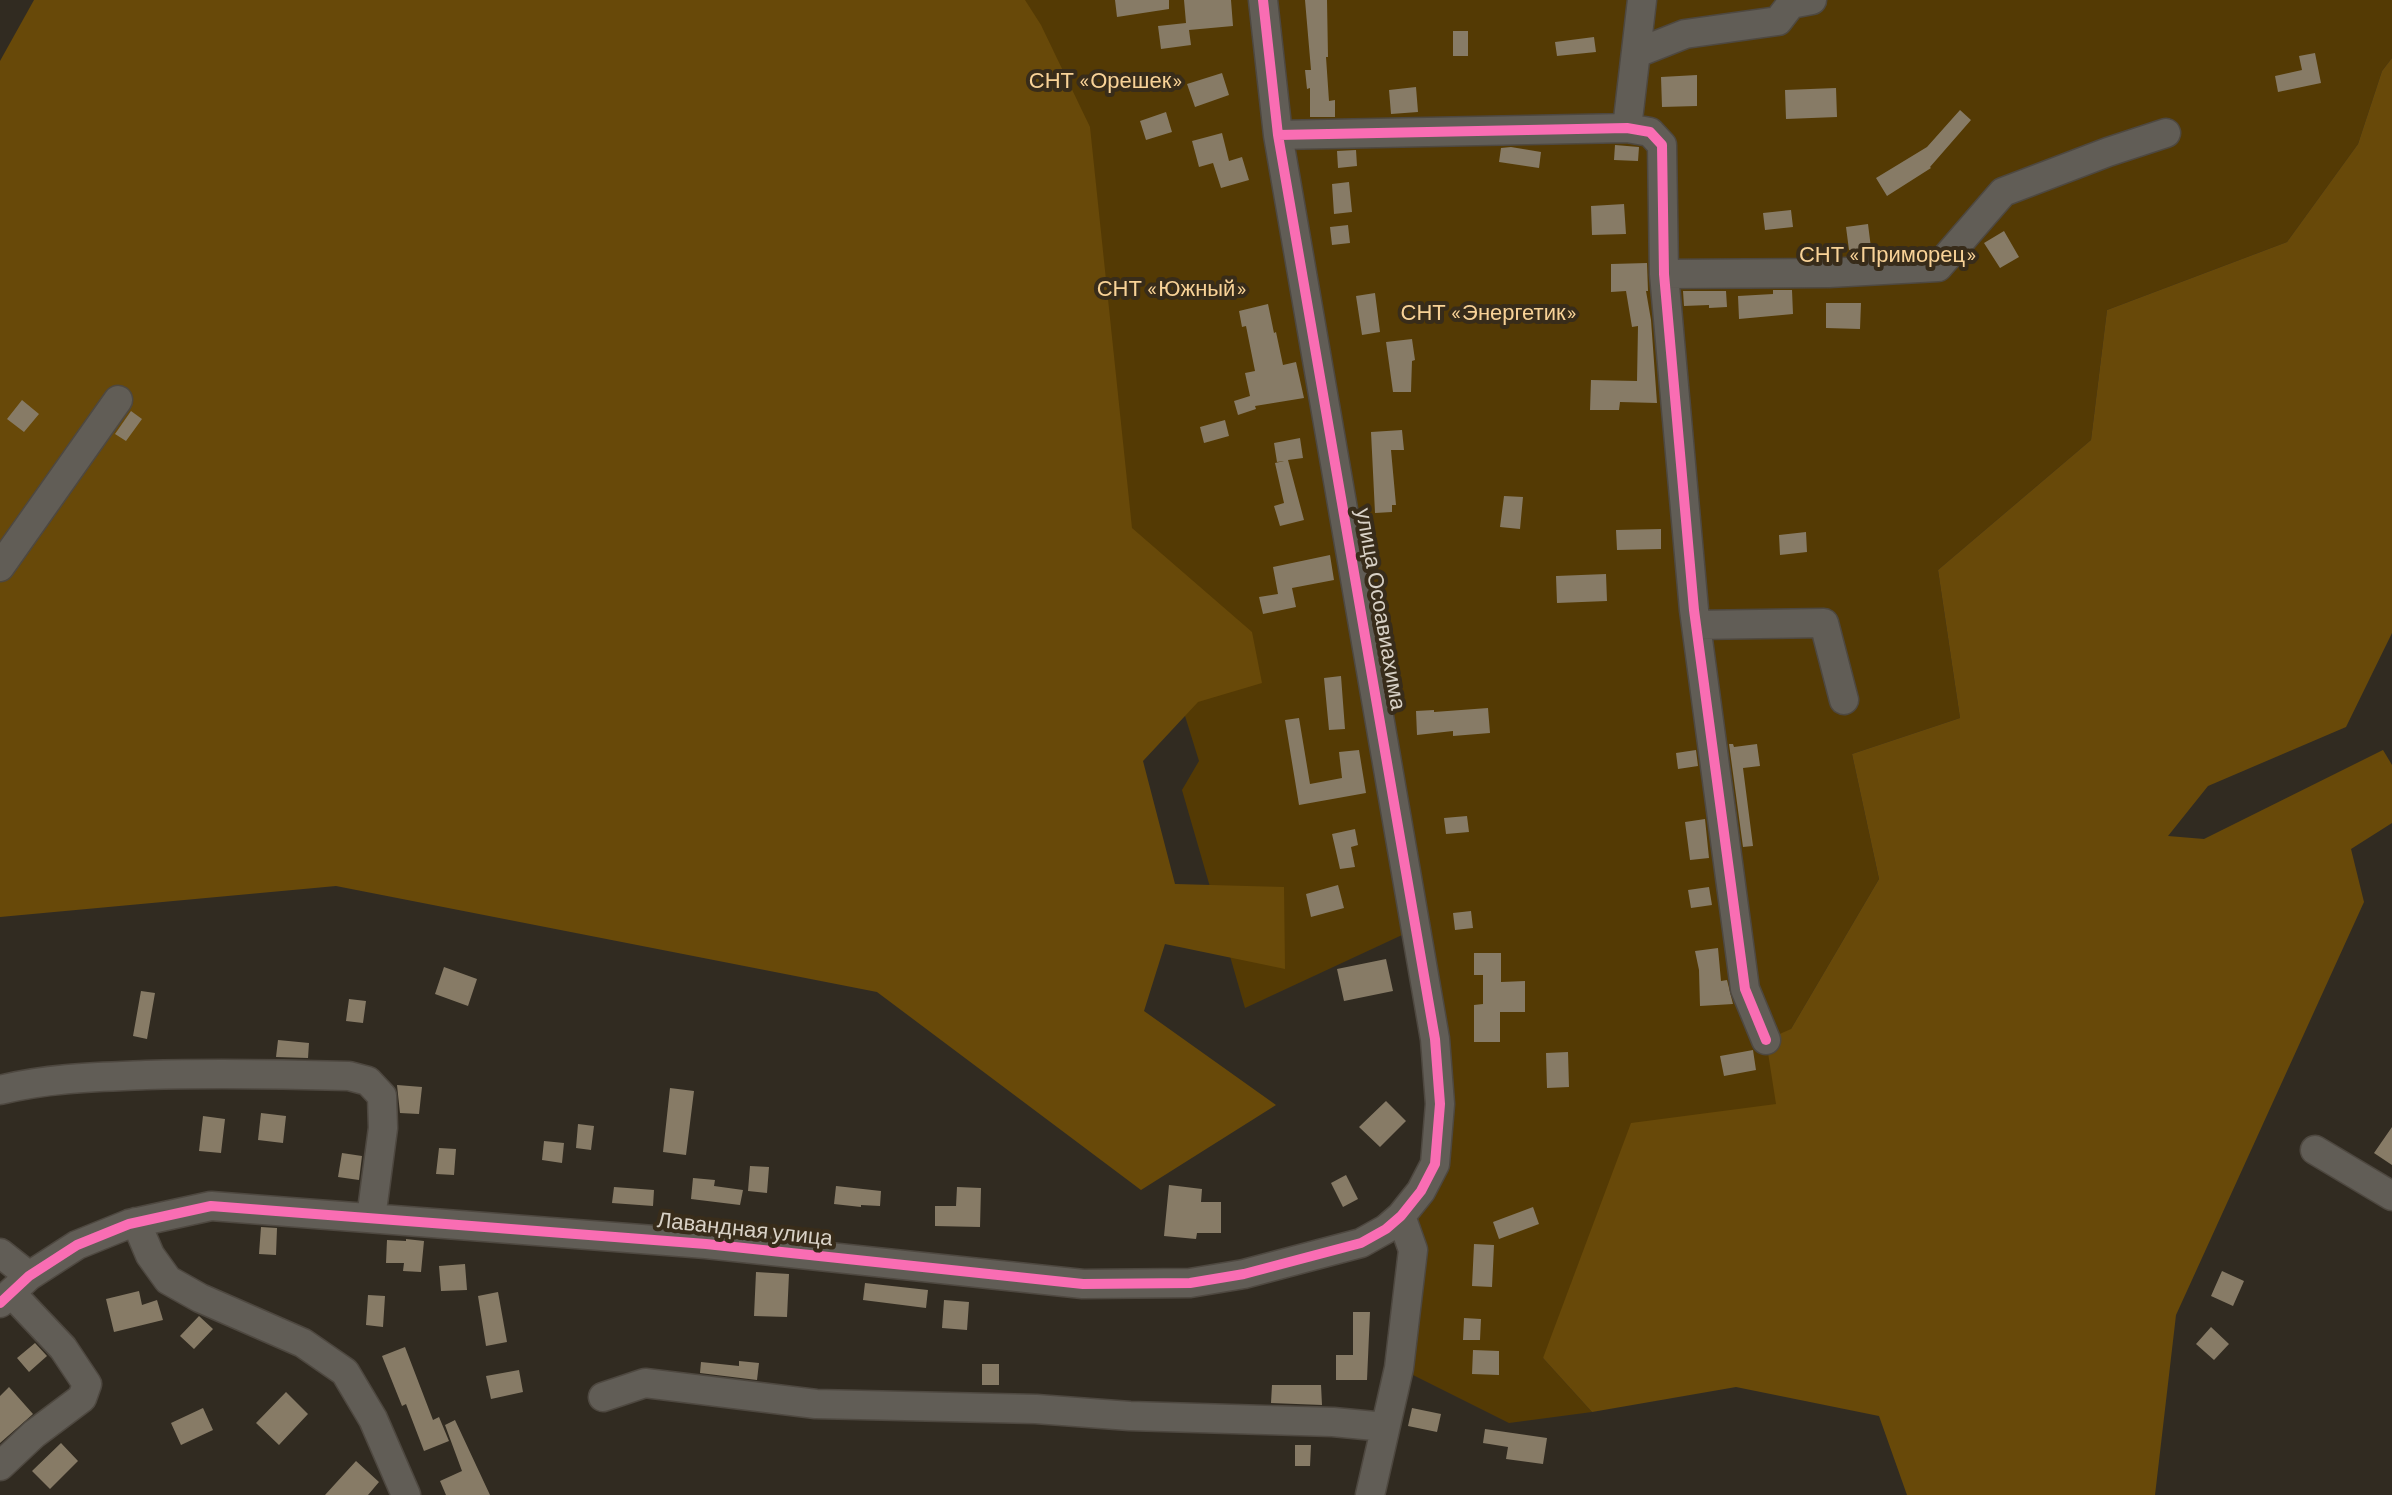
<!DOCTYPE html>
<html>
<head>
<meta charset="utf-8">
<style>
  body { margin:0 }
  canvas { display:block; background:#312b21 }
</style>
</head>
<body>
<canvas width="2392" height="1495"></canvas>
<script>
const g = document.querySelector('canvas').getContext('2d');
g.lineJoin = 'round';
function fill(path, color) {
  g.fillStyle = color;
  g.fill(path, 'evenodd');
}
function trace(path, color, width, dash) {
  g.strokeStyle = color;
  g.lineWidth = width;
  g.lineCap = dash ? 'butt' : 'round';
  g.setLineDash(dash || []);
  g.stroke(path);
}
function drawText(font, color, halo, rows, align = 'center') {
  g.font = font + ' Barlow,sans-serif';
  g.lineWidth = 8;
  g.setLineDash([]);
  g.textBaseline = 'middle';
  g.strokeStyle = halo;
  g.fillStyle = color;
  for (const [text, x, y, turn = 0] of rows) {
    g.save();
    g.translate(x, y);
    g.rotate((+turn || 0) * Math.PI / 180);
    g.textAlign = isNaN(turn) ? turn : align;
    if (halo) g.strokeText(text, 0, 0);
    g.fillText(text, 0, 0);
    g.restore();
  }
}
fill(new Path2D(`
  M988 0H2392V58L2382 71 2358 144 2287 242 2107 310 2091 440 1938 570 1960 718 1852 754 1879 879 1791 1029 1776 1104 1543 1358 1592 1412 1509 1423 1399 1368 1401 1216 1435 1164 1415 929 1245 1008 1182 790 1199 761 1100 442Z`), '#543a04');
fill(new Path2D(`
  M34 0H1025L1041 25 1090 127 1132 528 1252 632 1262 683 1198 702 1143 761 1175 884 1284 887 1285 969 1165 944 1144 1011 1276 1105 1141 1190 877 992 336 886 0 917V61Z
  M2392 58V633L2346 727 2208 786 2168 836 2204 839 2383 750 2392 765V823L2351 849 2364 902 2176 1315 2155 1495H1907L1879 1416 1736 1387 1592 1412 1543 1358 1631 1123 1776 1104 1766 1040 1791 1029 1879 879 1852 754 1960 718 1938 570 2091 440 2107 310 2287 242 2358 144 2382 71Z`), '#684909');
fill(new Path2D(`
  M1115 0H1169V9L1117 17Z
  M1184 0H1231L1233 26 1189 30 1191 45 1161 49 1158 26 1186 23Z
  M1305 0H1327L1328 57H1326L1329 101 1335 100V117H1310V88L1307 89 1305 70H1311Z
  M1453 31H1468V56H1453Z
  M1594 37 1596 52 1557 56 1555 42Z
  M2315 53 2321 83 2278 92 2275 76 2302 70 2299 56Z
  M1222 73 1229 95 1195 107 1187 84Z
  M1697 75V106L1662 107 1661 77Z
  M1416 87 1418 112 1391 114 1389 90Z
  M1836 88 1837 117 1786 119 1785 90Z
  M1960 110 1971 120 1930 167 1931 168 1887 196 1876 178 1927 147Z
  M1166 112 1172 132 1146 140 1140 121Z
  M1222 133 1229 161 1242 157 1249 180 1221 188 1213 163 1199 167 1192 141Z
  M1615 145 1639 147 1638 161 1614 160Z
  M1511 147 1541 152 1539 168 1499 162 1501 148Z
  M1356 150 1357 166 1338 168 1337 151Z
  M1349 182 1352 212 1334 214 1332 184Z
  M1624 204 1626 234 1592 235 1591 206Z
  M1791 210 1793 227 1765 230 1763 213Z
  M1868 224 1871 248 1849 250 1846 227Z
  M1348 225 1350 243 1332 245 1330 227Z
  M2004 231 2019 257 2000 268 1984 243Z
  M1647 263 1648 291H1646L1651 320 1657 403 1620 402 1619 410H1590L1591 380 1637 381 1638 326 1632 327 1626 291 1611 292V264Z
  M1773 290H1792L1793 314 1739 319 1738 296 1773 294Z
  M1683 291H1726L1727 307 1709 308V305L1684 306Z
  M1375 293 1380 332 1362 335 1356 296Z
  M1826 303H1861L1860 329 1826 328Z
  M1268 304 1274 333 1276 332 1283 365 1296 362 1304 398 1255 406 1256 409 1238 415 1234 401 1250 396 1245 373 1255 371 1246 326 1242 327 1239 311Z
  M1412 339 1415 360 1412 361 1411 392H1393L1386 342Z
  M22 400 39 414 24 432 7 419Z
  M131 411 142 419 126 441 115 434Z
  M1225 420 1229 436 1204 443 1200 427Z
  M1402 430 1404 450H1391L1396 505H1392V512L1375 513 1371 432Z
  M1300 438 1303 458 1288 460 1304 520 1280 526 1274 506 1284 503 1275 463 1284 461 1277 462 1274 443Z
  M1504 496 1523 497 1520 529 1500 527Z
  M1661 529V549L1617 550 1616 530Z
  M1806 532 1807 552 1780 555 1779 535Z
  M1330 555 1334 580 1292 588 1296 607 1263 614 1259 597 1278 594 1273 567Z
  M1606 574 1607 601 1557 603 1556 576Z
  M1341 676 1345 729 1329 730 1324 678Z
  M1488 708 1490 733 1453 736V731L1417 735 1416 711 1434 710V712Z
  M1299 718 1310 784 1342 778 1339 752 1359 750 1366 793 1299 805 1285 720Z
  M1729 744H1733L1734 747 1757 744 1760 766 1743 768 1753 846 1743 847Z
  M1696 750 1698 766 1678 769 1676 753Z
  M1467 816 1469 832 1446 834 1444 818Z
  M1705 819 1709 858 1690 860 1685 822Z
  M1355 829 1358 845 1351 847 1355 867 1340 869 1332 834Z
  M1338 885 1344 908 1311 917 1306 894Z
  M1709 887 1712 905 1691 908 1688 890Z
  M1471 911 1473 928 1455 930 1453 913Z
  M1718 948 1721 981 1727 980 1733 1004 1700 1006 1699 970 1695 951Z
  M1474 953H1501V982L1525 981V1012H1500V1042H1474V1005L1483 1004V975H1474Z
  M1386 959 1393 991 1344 1001 1337 969Z
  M444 967 477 979 468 1006 435 994Z
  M141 991 155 993 147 1039 133 1036Z
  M349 999 366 1001 363 1023 346 1021Z
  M278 1040 309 1043 308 1058 276 1057Z
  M1753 1050 1756 1070 1724 1076 1720 1056Z
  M1568 1052 1569 1087 1547 1088 1546 1053Z
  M397 1085 422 1087 419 1114 400 1113Z
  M670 1088 694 1091 686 1155 663 1152Z
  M1386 1101 1406 1121 1380 1147 1359 1127Z
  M261 1113 286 1116 283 1143 258 1140Z
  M203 1116 225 1119 221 1153 199 1151Z
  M578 1124 594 1126 591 1150 576 1148Z
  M2392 1127V1165L2374 1153Z
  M544 1141 564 1143 562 1163 542 1160Z
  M439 1148 456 1149 454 1175 436 1174Z
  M342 1153 362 1156 359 1180 338 1177Z
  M750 1166 769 1167 767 1193 748 1191Z
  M1346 1175 1358 1199 1343 1207 1331 1183Z
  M693 1178 715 1180 714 1186 743 1190 740 1205 691 1199Z
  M1169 1185 1202 1189 1201 1202H1221V1233H1197L1196 1239 1164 1236Z
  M836 1186 881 1191 880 1206 861 1205V1207L834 1204Z
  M614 1187 654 1190 653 1206 612 1203Z
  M957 1187 981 1188 980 1227 935 1226V1206H956Z
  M1533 1207 1539 1224 1499 1239 1493 1222Z
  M261 1227 277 1228 276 1255 259 1254Z
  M406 1239 424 1241 421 1272 403 1271 404 1263H386L387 1240 406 1241Z
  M1474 1244 1494 1245 1492 1287 1472 1286Z
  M465 1264 467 1290 441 1291 439 1266Z
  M2222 1271 2244 1281 2233 1306 2211 1296Z
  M756 1272 789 1274 787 1317 754 1316Z
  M865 1283 928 1290 926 1308 863 1300Z
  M139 1291 142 1305 157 1300 163 1320 114 1332 106 1299Z
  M498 1292 507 1342 486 1346 478 1296Z
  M368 1295 385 1296 383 1327 366 1325Z
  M944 1300 969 1302 967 1330 942 1328Z
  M1353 1312H1370L1367 1380H1336V1355H1353Z
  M199 1316 213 1329 194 1349 180 1336Z
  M1464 1318 1481 1319 1480 1340H1463Z
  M2211 1327 2229 1344 2214 1360 2196 1344Z
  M35 1343 47 1356 29 1372 17 1358Z
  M405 1347 433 1420 439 1417 449 1441 424 1451 406 1404 402 1406 382 1356Z
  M1473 1350 1499 1351V1375L1472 1374Z
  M739 1361 759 1363 757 1380 700 1373 701 1362 739 1366Z
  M982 1364H999V1385H982Z
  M519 1370 523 1392 491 1399 486 1376Z
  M1272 1385H1321L1322 1405 1271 1403Z
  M9 1387 33 1414 0 1443V1396Z
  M286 1392 308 1414 279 1445 256 1423Z
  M203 1408 213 1430 181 1445 171 1423Z
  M1412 1408 1441 1414 1437 1432 1408 1426Z
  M455 1420 490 1495H446L440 1481 462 1471 445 1425Z
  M1485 1429 1547 1438 1543 1464 1506 1459 1508 1447 1483 1443Z
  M61 1443 78 1461 50 1489 32 1471Z
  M1295 1445H1311L1310 1466H1295Z
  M356 1461 379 1482 368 1495H325Z`), '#877b66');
const minor = new Path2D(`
  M1637 53 1685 34 1778 21 1791 4 1812 0
  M1627 128 1642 0
  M1278 135 1627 128 1650 132 1662 145 1664 274 1694 610 1745 989 1766 1040
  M1664 274 1829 273 1938 267 2003 192 2108 152 2166 133
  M0 567 118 400
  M1696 625 1824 623 1844 700
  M0 1090C48 1078 97 1077 146 1075 214 1073 281 1074 349 1076L368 1081 382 1096 383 1128 371 1218
  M2315 1150 2392 1196
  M136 1222 150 1255 168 1280 200 1298 303 1343 345 1372 373 1419 406 1495
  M0 1253 29 1276
  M0 1303 29 1276 77 1245 129 1224 211 1206 706 1244 1083 1284 1190 1283 1244 1274 1361 1243 1386 1229 1401 1216 1421 1191 1435 1164 1440 1104 1435 1039 1278 135 1263 0
  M603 1397 645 1383 816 1404 1036 1409 1130 1416 1333 1422 1385 1427
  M0 1466 34 1434 82 1398 87 1384 63 1348 11 1293
  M1370 1495 1399 1368 1413 1250 1401 1216`);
trace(minor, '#4e4840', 31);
trace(minor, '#615d56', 28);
trace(new Path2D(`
  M1278 135 1627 128 1650 132 1662 145 1664 274 1694 610 1745 989 1766 1040
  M0 1303 29 1276 77 1245 129 1224 211 1206 706 1244 1083 1284 1190 1283 1244 1274 1361 1243 1386 1229 1401 1216 1421 1191 1435 1164 1440 1104 1435 1039 1278 135 1263 0`), '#f96db3', 10);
drawText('22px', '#f8d297', '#382c1a', [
  ["СНТ «Орешек»",1106,81],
  ["СНТ «Приморец»",1888,255],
  ["СНТ «Южный»",1172,289],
  ["СНТ «Энергетик»",1489,313]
]);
drawText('22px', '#d8d1c6', '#382c1a', [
  ["улица Осоавиахима",1381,609,80],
  ["Лавандная улица",745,1229,6]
]);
</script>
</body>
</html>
